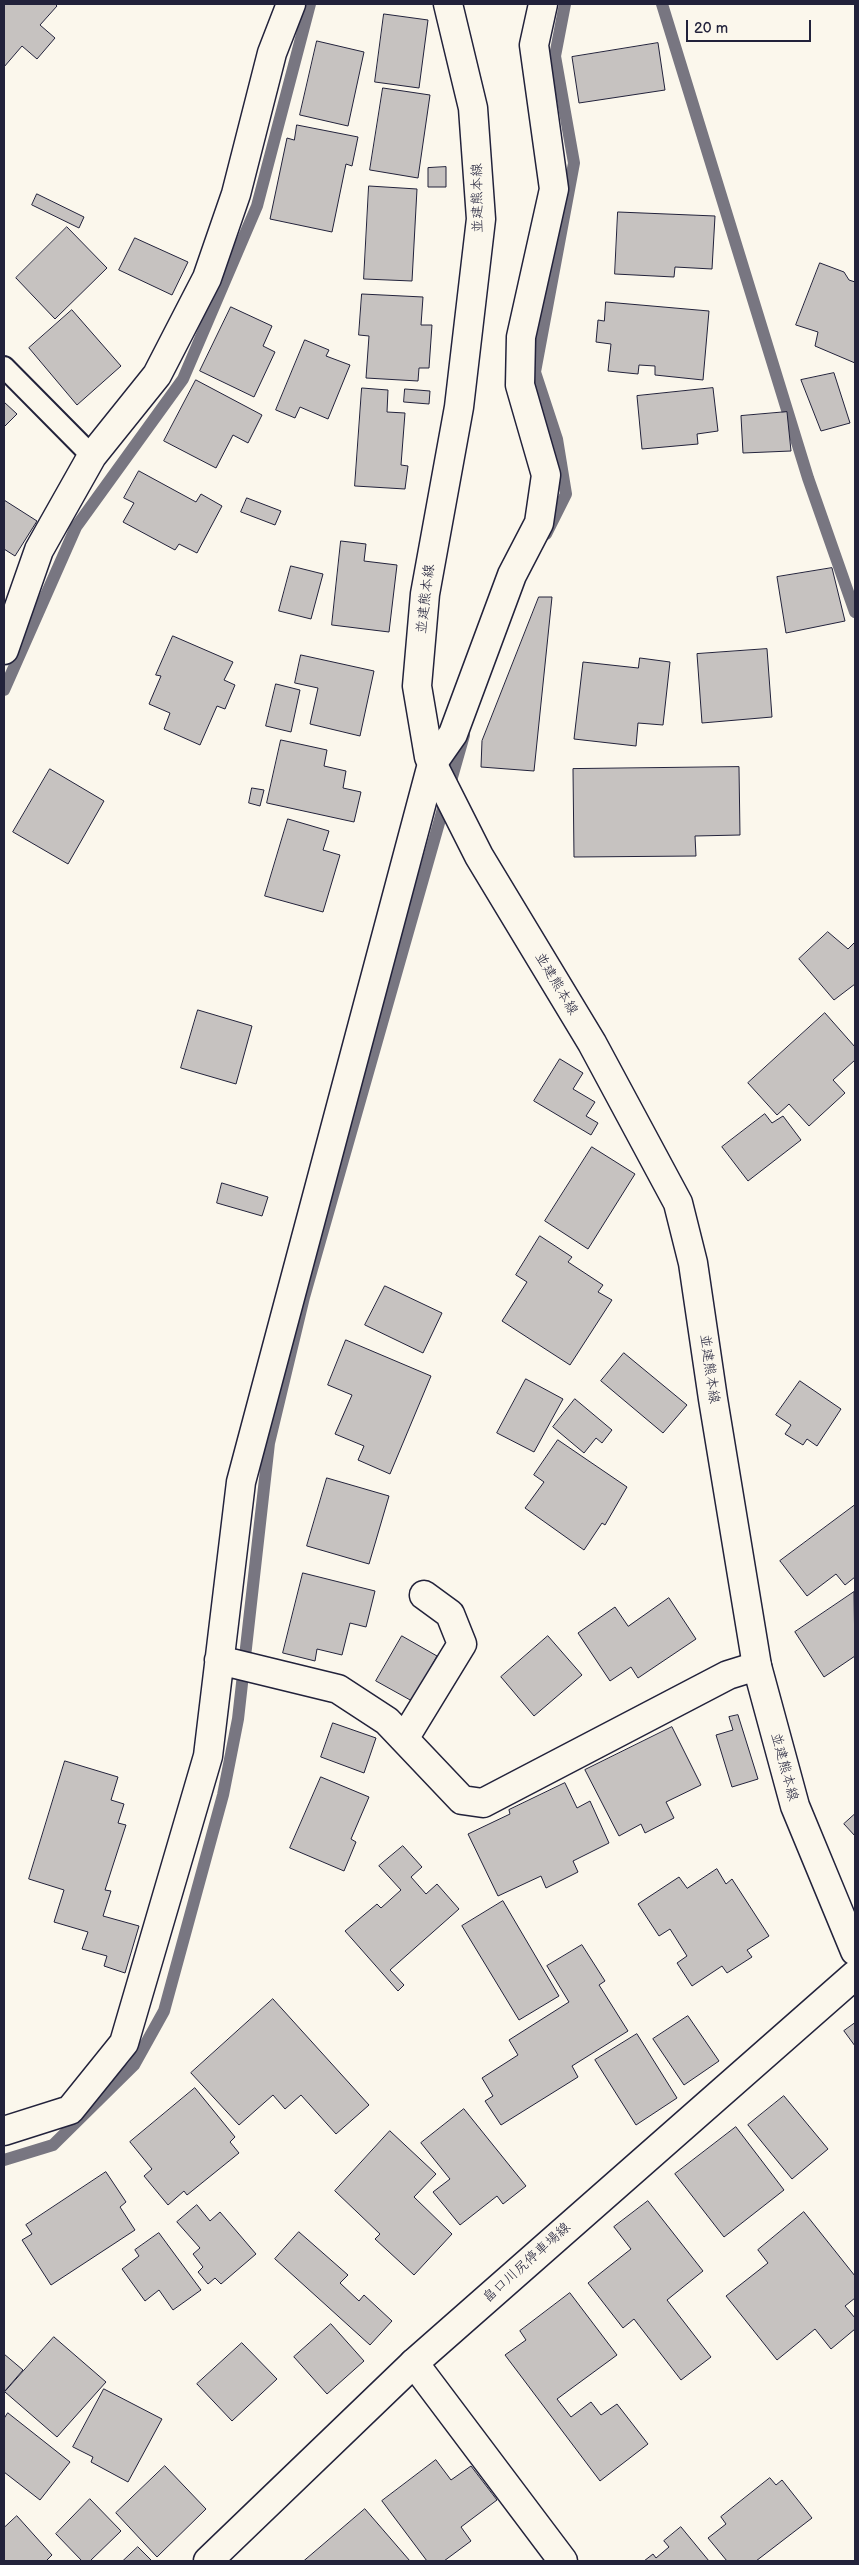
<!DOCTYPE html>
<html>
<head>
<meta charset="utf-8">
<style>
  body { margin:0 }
  #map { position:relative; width:859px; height:2565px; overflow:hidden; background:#fbf7ec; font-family:"Balsamiq Sans",sans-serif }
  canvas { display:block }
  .frame { position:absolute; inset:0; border:5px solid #22223b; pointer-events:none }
  .scale { position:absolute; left:686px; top:20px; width:125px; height:22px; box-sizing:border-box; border:2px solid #22223b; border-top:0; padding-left:6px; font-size:15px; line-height:18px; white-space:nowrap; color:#22223b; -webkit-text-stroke:4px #fbf7ec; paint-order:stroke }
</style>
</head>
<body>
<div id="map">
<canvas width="859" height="2565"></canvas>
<div class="frame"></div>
<div class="scale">20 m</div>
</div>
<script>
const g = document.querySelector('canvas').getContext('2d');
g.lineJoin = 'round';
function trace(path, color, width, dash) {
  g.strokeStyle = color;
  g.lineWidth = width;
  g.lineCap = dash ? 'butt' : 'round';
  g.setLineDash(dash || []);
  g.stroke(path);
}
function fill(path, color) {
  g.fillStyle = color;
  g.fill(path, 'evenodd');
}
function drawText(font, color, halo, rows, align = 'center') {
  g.font = font + ' "Balsamiq Sans","Klee One",sans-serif';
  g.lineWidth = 4;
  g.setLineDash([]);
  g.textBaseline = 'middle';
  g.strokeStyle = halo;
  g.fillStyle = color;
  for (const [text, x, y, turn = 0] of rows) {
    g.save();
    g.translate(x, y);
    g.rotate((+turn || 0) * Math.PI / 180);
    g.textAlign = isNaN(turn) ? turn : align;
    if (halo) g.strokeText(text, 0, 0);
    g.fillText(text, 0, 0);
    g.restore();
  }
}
trace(new Path2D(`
  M662 4 808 478 855 612
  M546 534 566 494 557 439 535 372 574 163 555 56 565 4
  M4 690 76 527 183 379 257 206 310 4
  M4 2160 53 2145 134 2065 164 2011 223 1795 238 1719 269 1443 304 1297 464 735`), '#787681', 12);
const building = new Path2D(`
  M4 4H55L57 6 40 25 55 38 37 59 22 46 4 67Z
  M384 14 428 20 419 88 375 82Z
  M317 41 364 52 348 126 300 115Z
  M658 43 665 90 579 103 572 57Z
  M383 88 430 95 418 178 370 170Z
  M297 125 358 137 352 166 346 164 332 232 270 219 287 138 294 140Z
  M446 167V187H428V168Z
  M369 186 417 189 412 281 364 279Z
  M37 194 84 217 79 228 32 205Z
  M618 212 715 216 712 269 675 267 674 277 615 274Z
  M67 227 107 268 55 319 16 278Z
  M135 238 188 262 172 295 119 270Z
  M820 263 844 272 849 280 855 282V363L815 346 818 332 796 325Z
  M362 294 423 297 421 325H432L429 368H419L418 381 366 378 369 336 359 335Z
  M606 302 709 311 703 380 655 375V366L639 365 638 374 608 371 611 344 596 342 598 320 604 321Z
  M231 307 272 326 263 346 275 352 254 397 200 371Z
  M72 310 121 366 77 405 29 348Z
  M305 340 329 350 326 356 350 365 328 419 300 407 295 418 276 410Z
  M834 373 850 423 821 431 801 380Z
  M196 380 262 415 248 443 233 435 216 468 164 441Z
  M362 388 388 390 387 412 405 413 401 465 408 466 405 489 355 486Z
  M713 388 718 431 697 434 698 444 642 449 637 396Z
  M405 389 430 391 429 404 404 402Z
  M4 402 17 414 4 427Z
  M787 412 791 451 743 453 741 416Z
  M139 471 196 502 201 494 222 506 197 553 179 544 175 550 123 522 134 503 124 498Z
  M247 498 281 511 275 525 241 512Z
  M4 500 37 521 15 556 4 549Z
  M341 541 366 544 364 561 397 565 389 632 332 625Z
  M291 566 323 574 311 619 279 611Z
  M832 568 845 621 786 633 777 577Z
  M539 597H552L534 771 481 767 482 741Z
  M173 636 233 662 224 680 235 685 225 709 217 706 200 745 164 729 170 713 149 704 161 676 156 675Z
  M767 649 772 717 702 723 697 654Z
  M301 655 374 671 360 736 310 724 318 688 295 683Z
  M640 658 670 662 663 725 638 723 636 746 574 739 583 662 638 668Z
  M276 684 300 690 291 732 266 726Z
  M281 740 327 750 324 766 346 771 343 788 361 792 354 822 267 803Z
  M739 767 740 835 695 836 696 856 574 857 573 769Z
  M50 769 104 801 68 864 13 832Z
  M252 788 264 790 260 806 249 803Z
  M288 819 329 831 323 850 340 855 323 912 265 896Z
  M828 932 848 949 855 942V984L834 1000 799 959Z
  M198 1010 252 1026 236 1084 181 1068Z
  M825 1013 855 1047V1060L833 1080 845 1093 809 1126 789 1104 777 1115 748 1083Z
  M560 1059 583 1073 573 1089 595 1102 586 1116 598 1123 591 1135 534 1101Z
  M765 1114 772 1123 783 1116 801 1140 748 1181 722 1147Z
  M592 1147 635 1174 588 1249 545 1221Z
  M222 1183 268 1197 262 1216 217 1203Z
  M540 1236 572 1257 568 1262 603 1285 598 1292 612 1300 570 1365 502 1321 527 1282 516 1275Z
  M385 1286 442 1313 423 1353 365 1325Z
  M346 1340 431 1376 390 1474 358 1460 364 1446 335 1434 352 1395 328 1385Z
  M624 1353 687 1405 663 1433 601 1381Z
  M526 1379 563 1399 534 1452 497 1433Z
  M800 1381 841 1409 817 1446 807 1439 803 1445 785 1434 791 1425 776 1415Z
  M575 1399 612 1430 602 1443 596 1438 584 1453 553 1427Z
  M558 1440 627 1487 605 1525 602 1523 584 1550 525 1508 544 1482 534 1475Z
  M327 1478 389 1496 369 1564 307 1546Z
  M855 1505V1577L845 1585 836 1574 807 1596 780 1561Z
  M303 1573 375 1591 366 1627 350 1623 342 1655 317 1649 315 1661 283 1653Z
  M854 1592 855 1656 824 1677 795 1632Z
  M669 1598 696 1639 638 1678 631 1667 610 1681 578 1633 615 1607 628 1626Z
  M402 1636 437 1656 412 1701 376 1681Z
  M548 1636 582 1675 534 1716 501 1677Z
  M738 1715 758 1779 732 1787 716 1735 733 1730 729 1717Z
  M333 1723 376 1738 364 1773 321 1757Z
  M672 1727 701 1785 666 1802 674 1818 645 1833 641 1824 619 1836 585 1770Z
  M65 1761 118 1777 111 1800 124 1804 118 1823 126 1825 105 1890 111 1891 103 1916 139 1926 125 1973 104 1966 107 1956 82 1949 88 1932 54 1922 64 1890 29 1879Z
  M321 1777 369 1797 351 1839 356 1842 344 1871 290 1848Z
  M565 1783 577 1808 590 1801 609 1843 573 1861 578 1872 546 1888 541 1876 498 1896 468 1834 510 1814 509 1810Z
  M855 1814V1836L844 1824Z
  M403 1846 422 1867 411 1877 426 1894 437 1884 459 1909 390 1970 404 1985 398 1991 345 1931 377 1904 381 1908 401 1890 379 1866Z
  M717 1869 726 1884 732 1879 769 1936 747 1950 752 1957 727 1973 722 1966 692 1986 677 1963 687 1956 670 1929 659 1936 638 1904 679 1877 687 1888Z
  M503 1901 559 1996 519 2020 462 1926Z
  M582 1945 605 1981 599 1985 628 2031 572 2066 578 2077 501 2125 485 2101 493 2096 482 2078 518 2055 509 2040 569 2002 547 1966Z
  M273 1999 369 2105 336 2134 301 2095 285 2109 273 2095 239 2125 191 2073Z
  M688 2016 719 2061 684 2085 653 2039Z
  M855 2023V2046L844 2031Z
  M637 2034 677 2098 636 2125 595 2060Z
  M195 2088 235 2137 230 2142 239 2153 187 2195 184 2191 168 2205 144 2176 152 2169 130 2142Z
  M784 2096 828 2149 792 2179 748 2125Z
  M464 2109 526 2186 503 2204 497 2196 460 2225 433 2192 450 2179 421 2143Z
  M736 2127 784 2190 724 2237 675 2174Z
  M390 2131 436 2174 414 2197 452 2234 414 2275 375 2239 380 2234 335 2191Z
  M106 2172 126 2202 120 2207 135 2230 51 2285 22 2240 32 2234 26 2225Z
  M648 2201 703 2271 667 2300 711 2357 681 2380 634 2319 623 2328 588 2283 631 2249 614 2227Z
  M197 2205 210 2221 220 2212 256 2254 221 2284 215 2278 208 2284 198 2272 203 2267 193 2254 200 2248 177 2222Z
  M804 2212 855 2276V2298L845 2306 855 2318V2329L831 2349 815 2329 777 2360 726 2296 768 2263 758 2250Z
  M299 2232 348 2275 340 2283 359 2301 364 2295 392 2321 370 2345 275 2259Z
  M159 2233 201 2290 173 2310 159 2290 145 2301 122 2269 139 2256 135 2250Z
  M570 2293 617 2355 557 2399 571 2417 591 2402 601 2415 617 2404 648 2444 600 2481 505 2355 526 2340 520 2331Z
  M331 2324 364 2361 327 2394 294 2357Z
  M54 2337 106 2382 57 2437 5 2392Z
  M242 2343 277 2379 232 2421 197 2384Z
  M4 2354 23 2370 4 2392Z
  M104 2389 162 2419 128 2482 91 2462 93 2457 73 2447Z
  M8 2413 70 2462 40 2500 4 2472V2419Z
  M436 2460 451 2480 471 2466 497 2500 461 2527 471 2541 444 2561H427L382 2501Z
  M165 2466 206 2509 157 2557 116 2513Z
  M770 2478 776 2485 782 2480 812 2518 756 2561H727L708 2538 726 2524 721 2517Z
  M90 2499 121 2531 90 2561H82L56 2534Z
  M365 2509 410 2561H304Z
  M17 2516 52 2555 46 2561H4V2528Z
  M681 2527 709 2561H644L653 2554 656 2558 669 2547 664 2541Z
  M138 2547 152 2561H123Z`);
fill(building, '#c6c2c0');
trace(building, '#22223b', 1);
const service = new Path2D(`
  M4 367 92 456`);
const minor = new Path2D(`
  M4 650 39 550 92 456 157 375 207 278 236 194 272 53 291 4
  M219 1660 338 1689 387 1721 462 1800 483 1803 728 1675 757 1666
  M404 1739 462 1644 450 1614 424 1595
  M4 2131 70 2110 124 2043 208 1756 241 1482 432 764 453 734 512 575 539 523 546 475 520 385 521 337 554 189 534 45 543 4
  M414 2363 563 2561`);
const secondary = new Path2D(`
  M448 4 473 108 481 219 459 407 425 594 417 686 429 757 479 856 592 1043 678 1203 693 1263 713 1399 757 1666 795 1806 855 1951
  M208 2561 414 2363 855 1975`);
trace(service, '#22223b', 24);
trace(minor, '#22223b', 31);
trace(secondary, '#22223b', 31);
trace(service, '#fbf7ec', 20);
trace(minor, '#fbf7ec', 28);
trace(secondary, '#fbf7ec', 28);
drawText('14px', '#22223b', '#fbf7ec', [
  ["並建熊本線",478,198,-91],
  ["並建熊本線",426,599,-83],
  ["並建熊本線",556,984,59],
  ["並建熊本線",709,1369,82],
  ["並建熊本線",784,1767,75],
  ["畠口川尻停車場線",527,2263,-42]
]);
</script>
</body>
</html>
